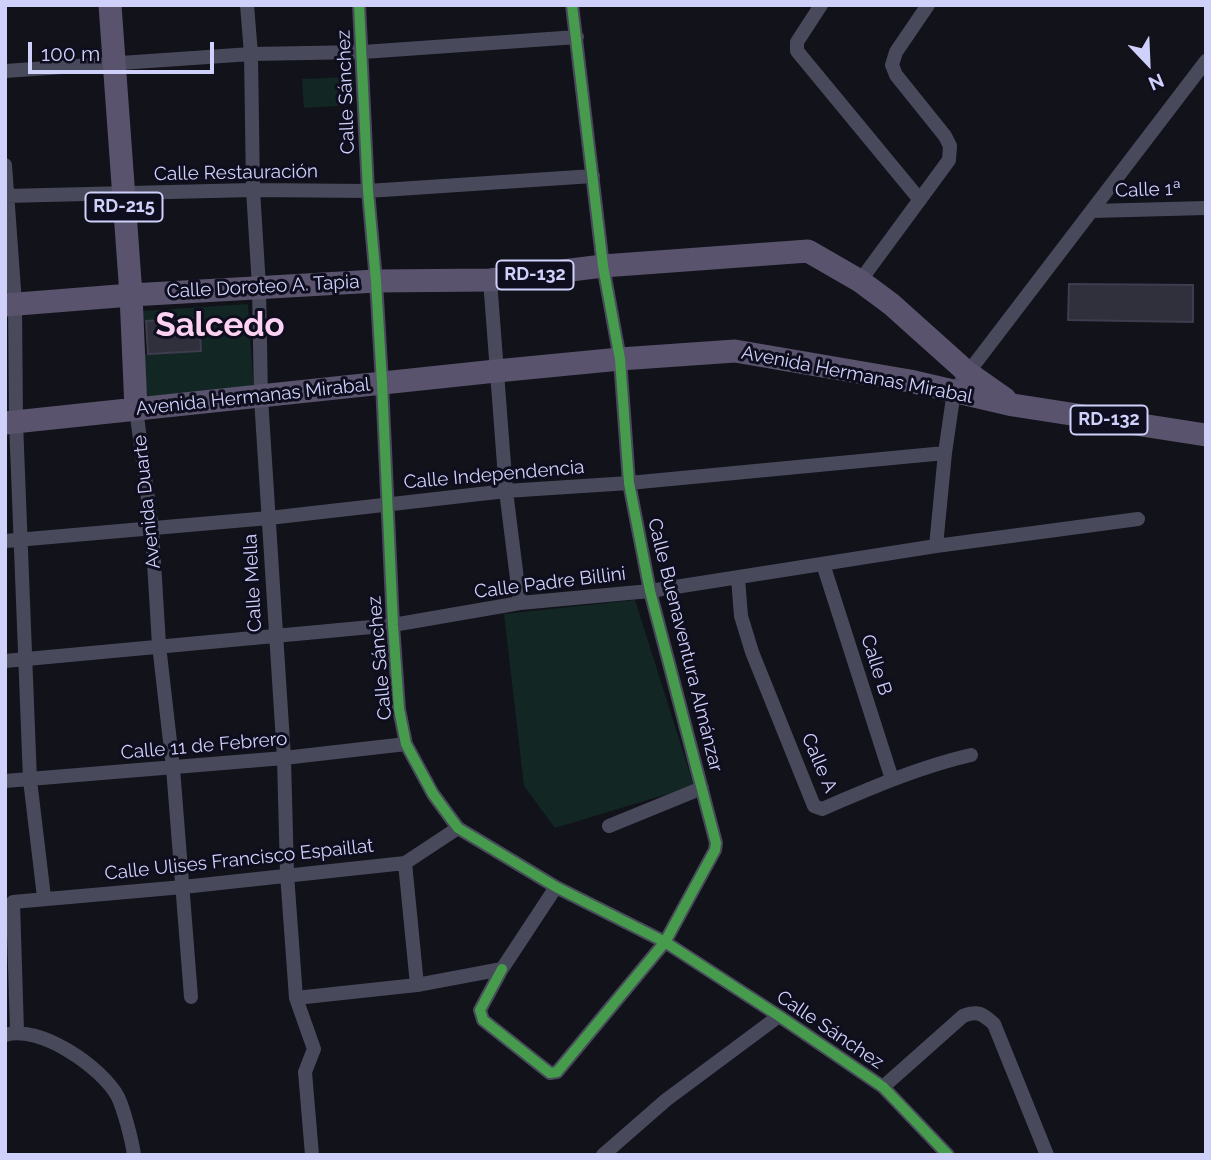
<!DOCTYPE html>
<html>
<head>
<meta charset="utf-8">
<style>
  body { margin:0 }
  #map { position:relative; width:1211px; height:1160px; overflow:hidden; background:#12121b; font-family:Raleway,sans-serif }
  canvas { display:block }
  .frame { position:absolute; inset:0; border:7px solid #d0d1fb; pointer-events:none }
  .north { position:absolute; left:1113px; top:28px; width:70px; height:70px; -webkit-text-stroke:5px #0f0e1f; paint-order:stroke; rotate:157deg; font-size:19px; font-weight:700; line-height:28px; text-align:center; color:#d0d1fb }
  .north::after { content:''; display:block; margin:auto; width:24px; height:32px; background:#d0d1fb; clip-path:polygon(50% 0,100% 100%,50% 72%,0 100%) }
  .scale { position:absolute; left:28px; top:42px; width:186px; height:32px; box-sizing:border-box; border:4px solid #d0d1fb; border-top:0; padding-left:9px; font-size:21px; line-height:24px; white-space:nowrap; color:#d0d1fb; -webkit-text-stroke:5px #0f0e1f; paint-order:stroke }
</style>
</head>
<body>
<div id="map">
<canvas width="1211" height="1160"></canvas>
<div class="frame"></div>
<div class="north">N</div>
<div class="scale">100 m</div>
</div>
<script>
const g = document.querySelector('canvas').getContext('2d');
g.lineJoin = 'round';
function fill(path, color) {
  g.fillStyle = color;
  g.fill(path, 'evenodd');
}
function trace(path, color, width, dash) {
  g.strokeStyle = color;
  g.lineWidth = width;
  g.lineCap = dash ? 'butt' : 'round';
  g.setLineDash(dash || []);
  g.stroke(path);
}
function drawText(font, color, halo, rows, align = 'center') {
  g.font = font + ' Raleway,sans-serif';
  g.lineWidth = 6;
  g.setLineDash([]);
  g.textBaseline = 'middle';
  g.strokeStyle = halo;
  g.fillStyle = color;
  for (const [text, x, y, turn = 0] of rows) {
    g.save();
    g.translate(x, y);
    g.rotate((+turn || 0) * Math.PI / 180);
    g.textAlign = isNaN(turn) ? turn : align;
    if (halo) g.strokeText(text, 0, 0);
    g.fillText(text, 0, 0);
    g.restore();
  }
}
fill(new Path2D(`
  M349 77 350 105 304 108 302 79Z
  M248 304 254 394 147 401 144 354 201 350 199 318 142 322V311Z
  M635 600 694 786 555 828 524 786 504 614Z`), '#122624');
const building = new Path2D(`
  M1069 284 1193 285V322L1068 320Z
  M199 318 201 351 148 354 146 321Z`);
fill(building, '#30303d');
trace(building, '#3e3c4e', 2);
trace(new Path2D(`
  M247 5 251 54 253 190 259 287 261 398 284 758 287 874 296 998 314 1049 305 1072 312 1155
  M359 5 368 191 376 281 382 383 393 625 399 709 406 744 433 794 458 828 556 887 665 942 779 1016 883 1087 948 1155
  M821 5 797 42V51L920 200
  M5 71 251 54 363 52 577 37
  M5 165 15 303 16 422 30 780 44 897
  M5 196 253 190 368 191 593 176
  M1092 211 1206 208
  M490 280 506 491 520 603
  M860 281 949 160 950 146 945 136 896 75 892 65 896 52 928 5
  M136 409 152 529 159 645 173 768 191 997
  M5 541 269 518 506 491 629 483 945 453
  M936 546 945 453 954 391 1206 61
  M823 564 892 779
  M738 578 741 616 752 652 814 806 822 809C871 788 919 767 971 755
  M5 661 393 625 520 603 650 591 936 546 1138 519
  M5 781 284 758 406 744
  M609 826 702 788
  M405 863 417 985
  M13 902 183 887 405 863 458 828
  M13 902 17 1031
  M502 969 480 1010 483 1020 550 1073 557 1072 665 942 715 850 716 843 650 591 629 483 620 359 603 266 572 5
  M296 998 417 985 502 969 556 887
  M5 1035C39 1024 102 1067 118 1097 124 1110 132 1140 134 1155
  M883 1087 963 1016C978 1010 983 1014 994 1024L1047 1155
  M603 1155 666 1100 779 1016`), '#48495b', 14);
trace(new Path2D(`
  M110 5 131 295 136 409
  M5 305 131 295 376 281 490 280 603 266 808 251 860 281 891 304 968 373 1005 399
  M5 423 496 371 620 359 735 351 910 381 1013 405 1206 435`), '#59536d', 23);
trace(new Path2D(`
  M359 5 368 191 376 281 382 383 393 625 399 709 406 744 433 794 458 828 556 887 665 942 779 1016 883 1087 948 1155
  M502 969 480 1010 483 1020 550 1073 557 1072 665 942 715 850 716 843 650 591 629 483 620 359 603 266 572 5`), '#469c4c', 10);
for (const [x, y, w] of [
  [124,207,77],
  [535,275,77],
  [1109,420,77]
]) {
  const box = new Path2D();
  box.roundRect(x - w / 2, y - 14.5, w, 29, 5);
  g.fillStyle = '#0f0e1f';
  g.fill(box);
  trace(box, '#d0d1fb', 2);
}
drawText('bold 18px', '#d0d1fb', null, [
  ["RD-215",124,207],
  ["RD-132",535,275],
  ["RD-132",1109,420]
]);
drawText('19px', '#d0d1fb', '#0f0e1f', [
  ["Calle Sánchez",346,92,-92],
  ["Calle Restauración",236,173,-1],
  ["Calle 1ª",1148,190,-2],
  ["Calle Doroteo A. Tapia",263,287,-3],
  ["Avenida Hermanas Mirabal",857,375,11],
  ["Avenida Hermanas Mirabal",253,397,-6],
  ["Calle Independencia",494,475,-5],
  ["Avenida Duarte",147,502,-96],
  ["Calle Mella",253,583,-93],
  ["Calle Padre Billini",550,583,-7],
  ["Calle Buenaventura Almánzar",685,645,76],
  ["Calle Sánchez",380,658,-95],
  ["Calle B",876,665,72],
  ["Calle 11 de Febrero",204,746,-5],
  ["Calle A",819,763,67],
  ["Calle Ulises Francisco Espaillat",239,860,-6],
  ["Calle Sánchez",830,1030,34]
]);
drawText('bold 33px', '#fbd2f2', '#0f0e1f', [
  ["Salcedo",220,326]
]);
</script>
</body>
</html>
